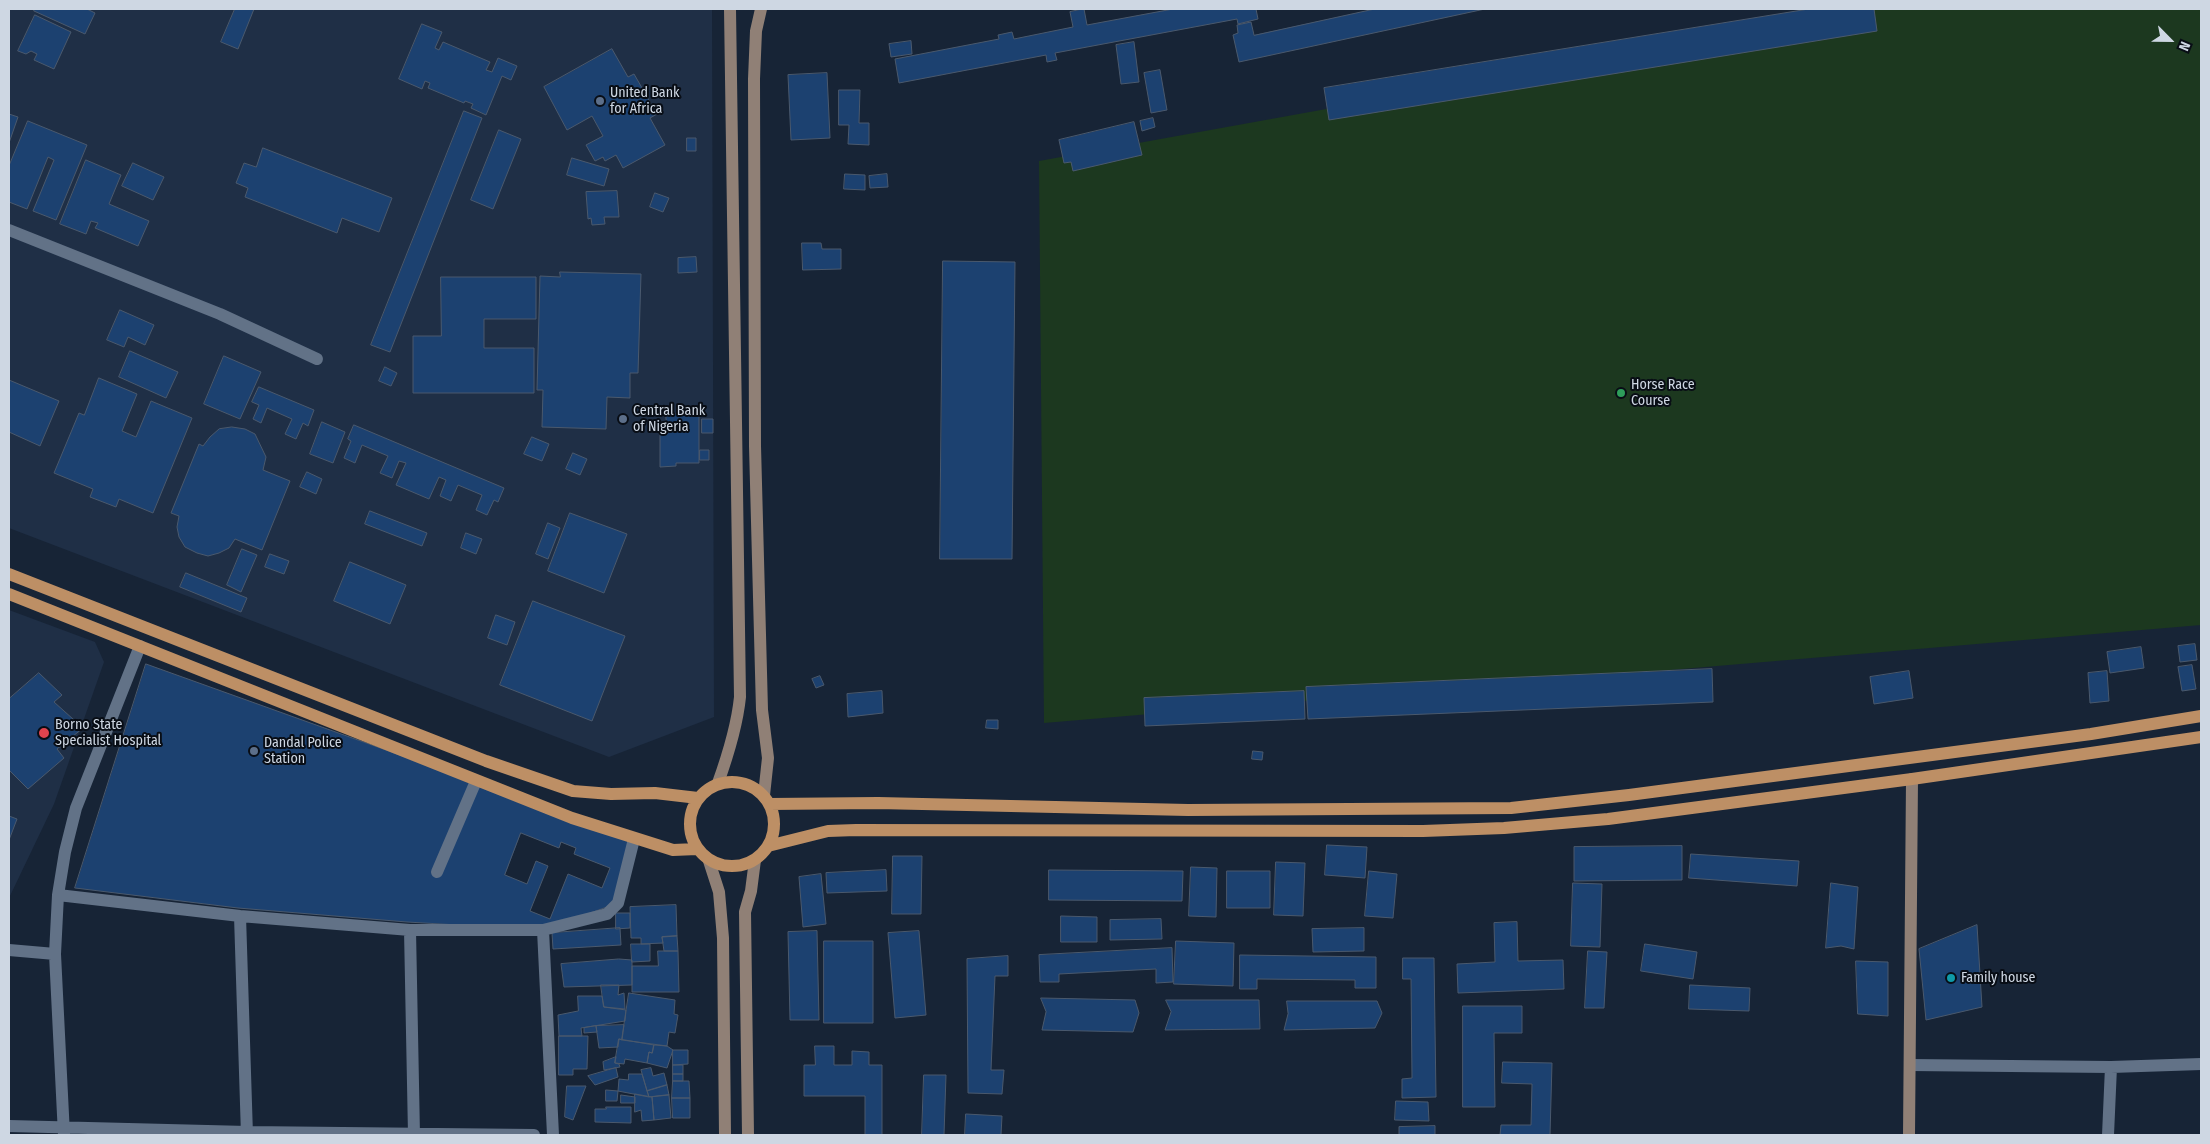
<!DOCTYPE html>
<html>
<head>
<meta charset="utf-8">
<style>
  body { margin:0 }
  #map { position:relative; width:2210px; height:1144px; overflow:hidden; background:#172436; font-family:"Fira Sans Condensed",sans-serif }
  canvas { display:block }
  .frame { position:absolute; inset:0; border:10px solid #ced7e3; pointer-events:none }
  .north { position:absolute; left:2145px; top:15px; width:50px; height:50px; -webkit-text-stroke:4px #080d15; paint-order:stroke; rotate:113deg; font-size:14px; font-weight:700; line-height:20px; text-align:center; color:#ced7e3 }
  .north::after { content:''; display:block; margin:auto; width:18px; height:22px; background:#ced7e3; clip-path:polygon(50% 0,100% 100%,50% 72%,0 100%) }
</style>
</head>
<body>
<div id="map">
<canvas width="2210" height="1144"></canvas>
<div class="frame"></div>
<div class="north">N</div>
</div>
<script>
const g = document.querySelector('canvas').getContext('2d');
g.lineJoin = 'round';
function fill(path, color) {
  g.fillStyle = color;
  g.fill(path, 'evenodd');
}
function trace(path, color, width, dash) {
  g.strokeStyle = color;
  g.lineWidth = width;
  g.lineCap = dash ? 'butt' : 'round';
  g.setLineDash(dash || []);
  g.stroke(path);
}
function drawText(font, color, halo, rows, align = 'center') {
  g.font = font + ' "Fira Sans Condensed",sans-serif';
  g.lineWidth = 4;
  g.setLineDash([]);
  g.textBaseline = 'middle';
  g.strokeStyle = halo;
  g.fillStyle = color;
  for (const [text, x, y, turn = 0] of rows) {
    g.save();
    g.translate(x, y);
    g.rotate((+turn || 0) * Math.PI / 180);
    g.textAlign = isNaN(turn) ? turn : align;
    if (halo) g.strokeText(text, 0, 0);
    g.fillText(text, 0, 0);
    g.restore();
  }
}
fill(new Path2D(`
  M9 9H712L714 717 609 757 9 528Z
  M9 610 95 642 104 662 54 804 9 898Z`), '#1f2f46');
fill(new Path2D(`
  M1879 9H2201V625L1044 723 1039 161Z`), '#1c381f');
const building = new Path2D(`
  M35 9H87L95 13 85 34 34 11Z
  M235 9H254L238 49 221 42Z
  M1084 9 1087 25 1173 9H1256L1258 19 1238 24 1237 19 1055 53 1057 60 1047 62 1046 55 899 83 895 59 999 39 998 35 1012 32 1014 39 1073 27 1070 12Z
  M1375 9H1485L1239 62 1233 35 1238 33 1237 25 1251 22 1254 35Z
  M1809 9H1874L1877 31 1329 120 1324 88Z
  M35 15 71 32 54 69 34 60 37 54 31 51 26 54 18 51Z
  M422 24 442 32 435 48 439 50 443 42 490 62 486 70 492 72 498 58 517 66 511 80 502 76 486 115 471 108 473 104 465 101 464 103 428 88 430 83 425 81 422 89 399 79Z
  M911 41 912 54 891 57 889 44Z
  M1134 42 1139 82 1121 84 1116 45Z
  M612 49 628 77 634 74 657 114 650 118 665 145 623 168 616 155 605 161 603 157 595 161 586 145 603 136 592 116 567 130 544 87Z
  M1160 70 1167 110 1151 113 1144 73Z
  M827 73 830 138 791 140 788 75Z
  M839 90H860L859 123H869V145L848 144 849 125H839Z
  M464 111 482 118 390 352 371 345Z
  M9 114 18 117 9 143Z
  M1153 118 1155 127 1142 131 1140 121Z
  M28 121 87 145 56 220 33 211 54 160 48 157 27 209 9 202V166Z
  M1134 122 1142 155 1073 171 1071 162 1064 163 1059 140Z
  M499 130 521 139 493 209 471 200Z
  M687 138H696V151H687Z
  M263 148 392 198 379 232 342 218 337 233 245 197 248 188 236 183 244 163 256 167Z
  M572 158 609 169 604 186 567 175Z
  M86 160 121 175 109 204 149 221 138 246 95 228 98 223 91 221 86 234 60 224Z
  M133 163 164 177 153 200 122 186Z
  M845 174 865 175V190L844 189Z
  M887 174 888 187 870 188 869 176Z
  M617 191 619 217H604L605 224 592 225 591 218 588 219 586 192Z
  M655 193 669 198 663 212 650 207Z
  M802 243H821L822 249H841V269L803 270Z
  M696 257 697 272 678 273V258Z
  M943 261 1015 262 1012 559H940Z
  M560 272 641 274 638 373H630V398L607 397 606 429 542 427 543 390H537L540 276 560 277Z
  M441 277H536V319H484V348H534V393H413V336H441Z
  M120 310 154 325 145 345 128 337 124 347 107 340Z
  M130 351 178 372 166 398 119 377Z
  M224 356 261 372 240 419 204 404Z
  M385 367 397 373 391 386 379 381Z
  M99 378 137 394 122 431 136 437 151 401 192 418 153 513 119 499 116 507 90 497 93 489 54 473 79 413 84 415Z
  M9 380 59 401 40 446 9 432Z
  M259 387 314 410 308 426 303 423 296 439 285 434 292 419 267 408 261 423 253 419 259 405 252 402Z
  M666 414H699V463H676V466L660 467V434H667Z
  M702 419H713V433H702Z
  M322 422 345 432 333 463 310 454Z
  M354 425 504 488 498 502 494 500 487 515 476 510 482 495 458 485 451 501 440 496 446 480 439 477 429 499 396 485 406 463 399 461 392 478 380 473 388 456 362 445 355 463 344 458 351 441 348 439Z
  M232 427 245 429 255 434 266 457 263 470 290 481 262 550 235 539 229 548 219 553 208 556 197 553 185 547 179 537 177 527 179 516 171 513 199 444 203 446 210 437 219 429Z
  M532 437 549 444 542 461 524 454Z
  M700 450H709V460H700Z
  M573 453 587 459 580 475 566 469Z
  M307 472 322 479 316 494 300 487Z
  M370 511 427 533 422 546 365 524Z
  M570 513 627 534 604 593 548 571Z
  M548 523 560 528 548 559 536 554Z
  M466 533 482 539 476 554 461 548Z
  M242 549 257 555 241 592 227 585Z
  M270 554 289 561 284 574 265 567Z
  M350 562 406 585 390 624 334 601Z
  M186 573 247 598 241 612 180 587Z
  M533 601 625 636 592 721 500 685Z
  M496 615 515 622 507 645 488 638Z
  M2195 644 2197 660 2180 662 2178 646Z
  M2141 647 2144 668 2110 673 2107 652Z
  M146 664 634 839 618 903 543 930 407 922 238 908 75 888Z
  M2192 665 2196 689 2182 691 2178 667Z
  M1712 669 1713 702 1308 719 1306 687Z
  M1909 671 1913 698 1874 704 1870 677Z
  M2107 671 2109 701 2090 703 2088 673Z
  M39 673 62 695 54 702 83 728 57 749 64 758 28 789 9 770V699Z
  M820 676 824 685 816 688 812 679Z
  M882 691 883 713 848 717 847 694Z
  M1304 691 1305 719 1145 726 1144 698Z
  M987 720H998V729L986 728Z
  M1253 751 1263 752 1262 760 1252 759Z
  M9 816 17 819 9 840Z
  M521 833 559 848 561 842 576 848 574 854 610 868 602 888 568 874 550 919 530 911 548 866 536 861 527 884 505 875Z
  M1327 845 1367 847 1365 878 1325 875Z
  M1682 846V880L1574 881V847Z
  M1691 854 1799 861 1797 886 1689 878Z
  M893 856H922L921 914H892Z
  M1276 862 1305 863 1303 916 1274 915Z
  M1191 867 1217 868 1216 917 1189 916Z
  M886 870 887 891 827 893 826 873Z
  M1049 870 1183 871 1182 901 1049 900Z
  M1227 871H1270V908H1227Z
  M1369 871 1397 874 1393 918 1365 916Z
  M821 874 826 924 803 927 799 877Z
  M1573 883 1602 884 1600 947 1571 946Z
  M1831 883 1858 887 1854 949 1841 946 1826 948Z
  M676 905 677 936 662 937 663 943 641 944V938H631L630 907Z
  M616 913H630V928L616 929Z
  M1061 916 1097 917V942H1061Z
  M1161 919 1162 939 1110 940V920Z
  M1517 922 1518 961 1563 960 1564 989 1458 993 1457 964 1495 962 1494 923Z
  M1977 925 1982 1007 1926 1020 1919 949Z
  M620 928 621 945 553 949 552 933Z
  M1364 928V951L1313 952 1312 929Z
  M817 931 819 1020H790L788 932Z
  M919 931 926 1015 895 1018 888 933Z
  M677 936 678 951H664L662 937Z
  M824 941H873V1023H824Z
  M1176 941 1234 943 1233 986 1174 984Z
  M631 944H650V961L632 962Z
  M1645 944 1697 952 1693 979 1641 971Z
  M1172 948 1173 982 1156 983V969L1059 974V982H1040L1039 955Z
  M658 951H678L679 992H632V966H658Z
  M1588 951 1607 952 1604 1008H1585Z
  M1240 955 1376 957V988H1355V980L1257 979V989H1240Z
  M1008 956V976H995L991 1070H1004L1002 1094 968 1093 967 959Z
  M1403 958H1434L1436 1097 1402 1098V1079L1412 1078 1411 979H1403Z
  M619 959 632 960V985L564 987 561 964Z
  M1856 961 1888 962V1016L1858 1014Z
  M601 985H619L618 995 624 993 625 1009 604 1007Z
  M1690 985 1750 988 1749 1011 1689 1009Z
  M629 993 675 1000 674 1014 678 1015 675 1033 669 1032 667 1046 622 1040Z
  M578 996H602L604 1007 626 1010 625 1021 581 1028 582 1036H559L558 1015 578 1011Z
  M1041 998 1135 1000 1139 1013 1133 1032 1042 1030 1046 1012Z
  M1166 1000H1259L1260 1029 1165 1030 1171 1012Z
  M1287 1001H1377L1382 1013 1375 1028 1284 1030 1288 1014Z
  M1463 1006H1522V1033H1494L1495 1107H1463Z
  M624 1025 622 1040 619 1039 618 1047 599 1048 596 1026Z
  M596 1026 597 1032 584 1033V1028Z
  M559 1036H588L587 1069H573V1075H559Z
  M619 1039 654 1045 652 1053 649 1052 647 1063 625 1059 624 1064 615 1063Z
  M654 1045 667 1046 673 1050 667 1068 647 1063 649 1052 652 1053Z
  M815 1046H834V1065H852V1051L869 1052V1065H882V1135H865V1096H804V1065H815Z
  M673 1050H688V1064L673 1065Z
  M616 1057 615 1063 619 1064 620 1067 604 1070 603 1062Z
  M1503 1062 1552 1063 1550 1135H1500L1501 1125H1531L1532 1084 1502 1083Z
  M673 1065H683V1074H673Z
  M616 1068 618 1077 595 1085 588 1076Z
  M651 1068 653 1076 664 1073 667 1085 647 1091 641 1070Z
  M629 1074H642L649 1097 618 1091 619 1079 628 1080Z
  M673 1074H683V1081H673Z
  M924 1075H946L944 1135H922Z
  M673 1081H689L690 1098H672Z
  M667 1085 669 1095 649 1097 647 1091Z
  M567 1086H586L573 1120 565 1117Z
  M606 1090 618 1091 617 1101H606Z
  M635 1094 652 1097 654 1120 642 1121 641 1110 635 1112Z
  M621 1095 635 1097V1103H621Z
  M669 1095 671 1118 654 1120 652 1097Z
  M672 1098H690V1118H673Z
  M1396 1101 1428 1102 1429 1121 1395 1120Z
  M606 1107H631V1123L595 1122V1109H606Z
  M966 1114 1002 1116 1001 1135H965Z
  M1435 1126V1135H1399V1127Z`);
fill(building, '#1c4170');
trace(building, '#4a596d', 1);
trace(new Path2D(`
  M9 230 220 314 317 359
  M437 872 476 781
  M58 895 240 916 410 930H543L607 914 618 903 634 839
  M240 916 247 1135
  M410 930 414 1135
  M543 930 553 1135
  M9 950 55 954
  M1910 1065 2111 1067 2201 1064
  M9 1126 247 1132 534 1135
  M64 1135 55 954 58 895 65 852 76 808 140 646
  M2108 1135 2111 1067`), '#627287', 12);
trace(new Path2D(`
  M761 9 756 31 754 79 755 446 762 710 768 758 764 795
  M718 783C728 755 737 727 740 697L730 9
  M709 861 719 892 723 938 725 1135
  M748 1135 745 912 751 891 755 860
  M1909 1135 1912 779`), '#908076', 12);
trace(new Path2D(`
  M9 574 486 761 573 791 611 794 655 793 698 798
  M9 594 572 818 673 850 697 849
  M690 824a42 42 0 1 1 84 0a42 42 0 1 1-84 0Z
  M769 804 878 803 1188 810 1511 808 1629 795 2091 734 2201 716
  M768 846 828 831 856 830 1423 831 1504 828 1608 819 1912 779 2201 737`), '#bd8f65', 12);
for (const [x, y, r, color] of [
  [600,101,5,"#5c6f8a"],
  [1621,393,5,"#2e9e5b"],
  [623,419,5,"#5c6f8a"],
  [44,733,6,"#e0444e"],
  [254,751,5,"#5c6f8a"],
  [1951,978,5,"#0f9aa8"]
]) {
  const dot = new Path2D();
  dot.arc(x, y, r, 0, 2 * Math.PI);
  g.fillStyle = color;
  g.fill(dot);
  trace(dot, '#080d15', 2);
}
drawText('14px', '#ced7e3', '#080d15', [
  ["United Bank",610,93],
  ["for Africa",610,109],
  ["Horse Race",1631,385],
  ["Course",1631,401],
  ["Central Bank",633,411],
  ["of Nigeria",633,427],
  ["Borno State",55,725],
  ["Specialist Hospital",55,741],
  ["Dandal Police",264,743],
  ["Station",264,759],
  ["Family house",1961,978]
], 'left');
</script>
</body>
</html>
